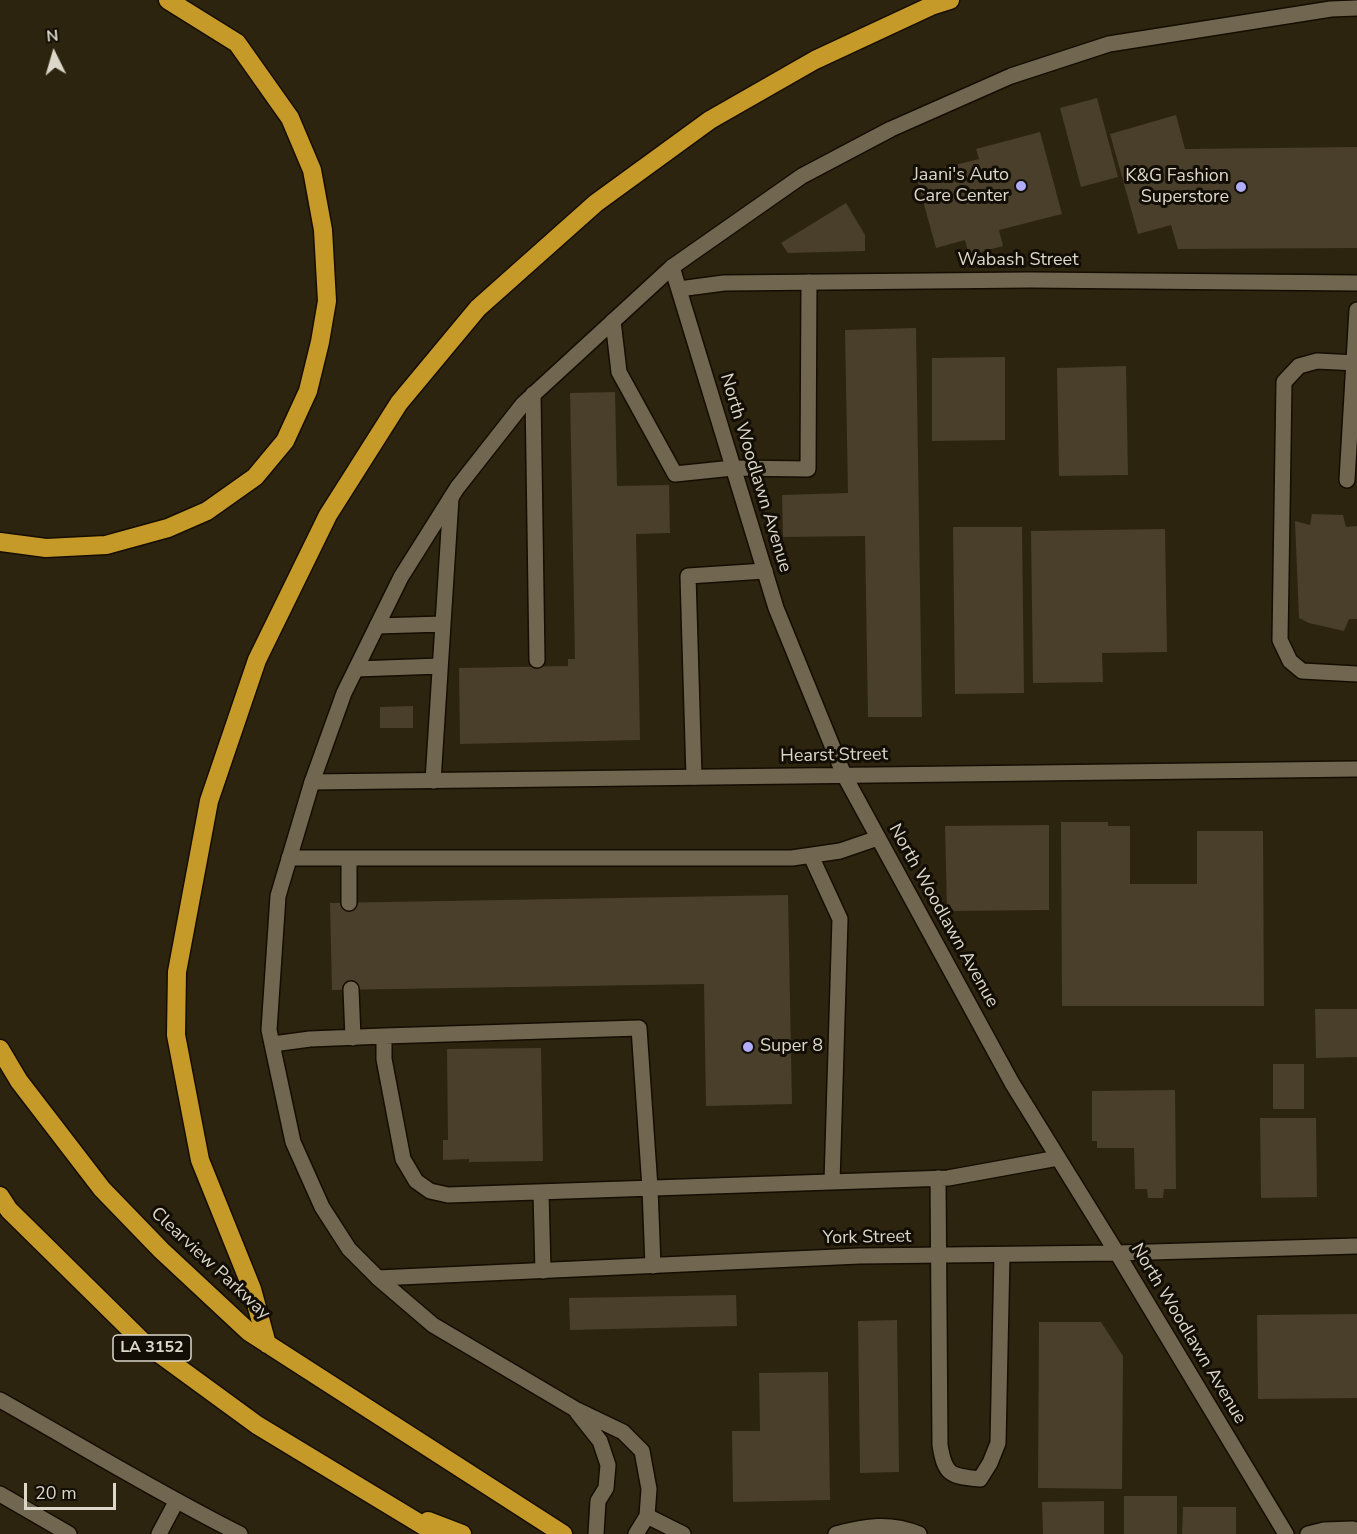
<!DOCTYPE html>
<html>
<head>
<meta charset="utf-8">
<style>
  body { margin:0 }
  #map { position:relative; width:1357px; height:1534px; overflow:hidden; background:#2d240f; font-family:"Nunito Sans",sans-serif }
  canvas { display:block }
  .north { position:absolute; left:24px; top:24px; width:60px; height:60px; -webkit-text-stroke:4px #120e06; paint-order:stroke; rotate:355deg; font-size:16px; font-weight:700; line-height:24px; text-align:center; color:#ddd7ca }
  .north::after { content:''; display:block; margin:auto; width:21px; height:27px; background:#ddd7ca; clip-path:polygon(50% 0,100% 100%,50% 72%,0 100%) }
  .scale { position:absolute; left:24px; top:1483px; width:92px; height:27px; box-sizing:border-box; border:3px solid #ddd7ca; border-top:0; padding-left:8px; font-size:18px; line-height:21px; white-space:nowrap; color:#ddd7ca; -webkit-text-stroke:4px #120e06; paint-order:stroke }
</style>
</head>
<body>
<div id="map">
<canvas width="1357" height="1534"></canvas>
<div class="north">N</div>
<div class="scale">20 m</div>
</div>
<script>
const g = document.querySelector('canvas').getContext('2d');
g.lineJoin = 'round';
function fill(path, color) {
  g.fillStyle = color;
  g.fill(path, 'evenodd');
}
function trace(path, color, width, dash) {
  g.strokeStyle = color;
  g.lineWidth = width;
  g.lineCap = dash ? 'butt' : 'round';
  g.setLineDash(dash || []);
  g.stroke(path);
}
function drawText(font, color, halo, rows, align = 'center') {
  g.font = font + ' "Nunito Sans",sans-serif';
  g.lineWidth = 6;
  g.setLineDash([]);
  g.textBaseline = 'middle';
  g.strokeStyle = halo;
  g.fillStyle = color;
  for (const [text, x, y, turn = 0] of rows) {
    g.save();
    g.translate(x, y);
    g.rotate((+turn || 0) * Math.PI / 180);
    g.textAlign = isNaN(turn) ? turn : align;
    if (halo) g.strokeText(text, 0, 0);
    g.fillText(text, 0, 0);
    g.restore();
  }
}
fill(new Path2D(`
  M1097 98 1118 177 1081 187 1060 108Z
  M1176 115 1185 149 1357 147V248L1178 249 1171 225 1138 234 1110 134Z
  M1040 132 1062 214 999 230 1003 246 969 255 965 240 936 248 916 175 979 159 976 149Z
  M846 203 865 235V251L788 253 781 243Z
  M916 328 922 717H868L865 536 783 537 782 495 848 493 845 330Z
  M1005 357V440L932 441V358Z
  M1126 366 1128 475 1059 476 1057 368Z
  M615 392 617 486 669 485 670 533 636 534 640 740 460 744 459 668 568 666V659H575L570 393Z
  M1312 514 1343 515 1346 527 1357 526V619H1349L1344 631 1309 623 1299 618 1295 521 1310 525Z
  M953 527H1022L1024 693 955 694Z
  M1165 529 1167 652 1102 653 1103 682 1033 683 1031 531Z
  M413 706V728H380V707Z
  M1061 822H1108V826H1130V884H1197V831H1263L1264 1006H1062Z
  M1049 825V910L947 911 945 826Z
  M788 895 792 1104 706 1106 704 984 332 990 330 903Z
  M1315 1009H1357V1057L1316 1058Z
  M541 1048 543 1161 469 1162V1159L443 1160V1140H448L447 1049Z
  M1273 1064H1304V1109H1273Z
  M1175 1090 1176 1189H1164L1163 1198H1148L1147 1189H1135L1134 1148H1097V1141H1092V1091Z
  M1260 1118H1316L1317 1197 1261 1198Z
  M736 1295 737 1326 570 1330 569 1298Z
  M1357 1314V1398L1258 1399 1257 1315Z
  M897 1320 899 1472 860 1473 858 1321Z
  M1039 1322H1101L1123 1356 1122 1489 1038 1488Z
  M828 1372 830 1500 733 1502 732 1431H760L759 1373Z
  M1124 1496H1177V1534H1124Z
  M1104 1501V1534H1043L1042 1502Z
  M1183 1507H1236V1534H1182Z`), '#493f2a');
const lane = new Path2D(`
  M613 321 619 372 675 474 733 468 808 469 809 282
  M1357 363 1317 361 1299 366 1284 382 1280 640 1290 661 1302 671 1357 674
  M533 394 537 660
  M1347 480 1357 310
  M377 626 443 624
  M356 669 440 666
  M694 777 688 576 765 571
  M433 781 451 498
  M811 856 840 919 832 1182
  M289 858H792L840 851 878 838
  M349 859V903
  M351 989 353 1038
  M384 1036 639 1028 650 1188 653 1266
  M273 1044 310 1039 384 1036V1059L403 1159 416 1181 430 1191 448 1195 948 1178 1058 1158
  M938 1178 940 1445C945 1476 951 1476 980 1479L990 1463 998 1443 1002 1255
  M541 1192 543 1271
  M0 1494 69 1534
  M647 1516 683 1534
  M159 1534 176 1502
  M836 1534C866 1526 890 1522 919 1534
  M1308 1534 1324 1530 1353 1529 1357 1531`);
const street = new Path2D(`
  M672 267 776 608 844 775 1012 1083 1117 1253 1286 1534
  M679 289 724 283 1030 280 1357 283
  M312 782 1357 769
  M378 1278 859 1256 1117 1253 1357 1246
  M0 1400C80 1445 158 1493 240 1534`);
const secondary = new Path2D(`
  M577 1412 600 1441 608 1465 606 1488 598 1501 596 1534
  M636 1534 647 1516 649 1489 642 1451 623 1432 575 1409 433 1325 378 1278 349 1249 322 1207 293 1142 269 1030 278 896 312 782 344 693 401 577 457 488 523 404 672 267 802 176 891 129 1011 76 1109 44 1331 9 1357 8`);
const highway = new Path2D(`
  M0 542 46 548 106 545 168 528 207 511 255 477 285 441 308 391 320 342 327 301 323 230 312 170 290 118 237 43 168 0
  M0 1049 19 1081 102 1189 161 1250 249 1332 563 1534
  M0 1196 9 1210 142 1341 257 1425 437 1534
  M267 1344 252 1289 200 1160 176 1035 177 972 209 801 257 660 328 515 399 403 478 308 596 203 710 120 815 60 931 6 950 0
  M428 1521 462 1534`);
trace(lane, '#150d00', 18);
trace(street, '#150d00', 18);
trace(secondary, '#150d00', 18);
trace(highway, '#150d00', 21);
trace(lane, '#71664f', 15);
trace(street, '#71664f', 15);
trace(secondary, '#71664f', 15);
trace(highway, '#c69a29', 18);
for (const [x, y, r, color] of [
  [1021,186,6,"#b1adfa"],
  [1241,187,6,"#b1adfa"],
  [748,1047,6,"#b1adfa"]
]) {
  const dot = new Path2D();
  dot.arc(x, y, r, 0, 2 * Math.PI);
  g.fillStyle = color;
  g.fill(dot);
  trace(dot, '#120e06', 2);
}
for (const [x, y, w] of [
  [152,1348,78]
]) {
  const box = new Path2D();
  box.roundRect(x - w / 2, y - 13, w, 26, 4.5);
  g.fillStyle = '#120e06';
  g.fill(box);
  trace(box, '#ddd7ca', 1.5);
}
drawText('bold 16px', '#ddd7ca', null, [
  ["LA 3152",152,1348]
]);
drawText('18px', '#ddd7ca', '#120e06', [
  ["Jaani's Auto",1009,176],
  ["Care Center",1009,197],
  ["K&G Fashion",1229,177],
  ["Superstore",1229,198],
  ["Super 8",760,1047,"left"]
], 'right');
drawText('18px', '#ddd7ca', '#120e06', [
  ["Wabash Street",1018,261],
  ["North Woodlawn Avenue",755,473,73],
  ["Hearst Street",834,756,-1],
  ["North Woodlawn Avenue",943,916,61],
  ["York Street",867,1238,-1],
  ["Clearview Parkway",210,1264,43],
  ["North Woodlawn Avenue",1188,1334,59]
]);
</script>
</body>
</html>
